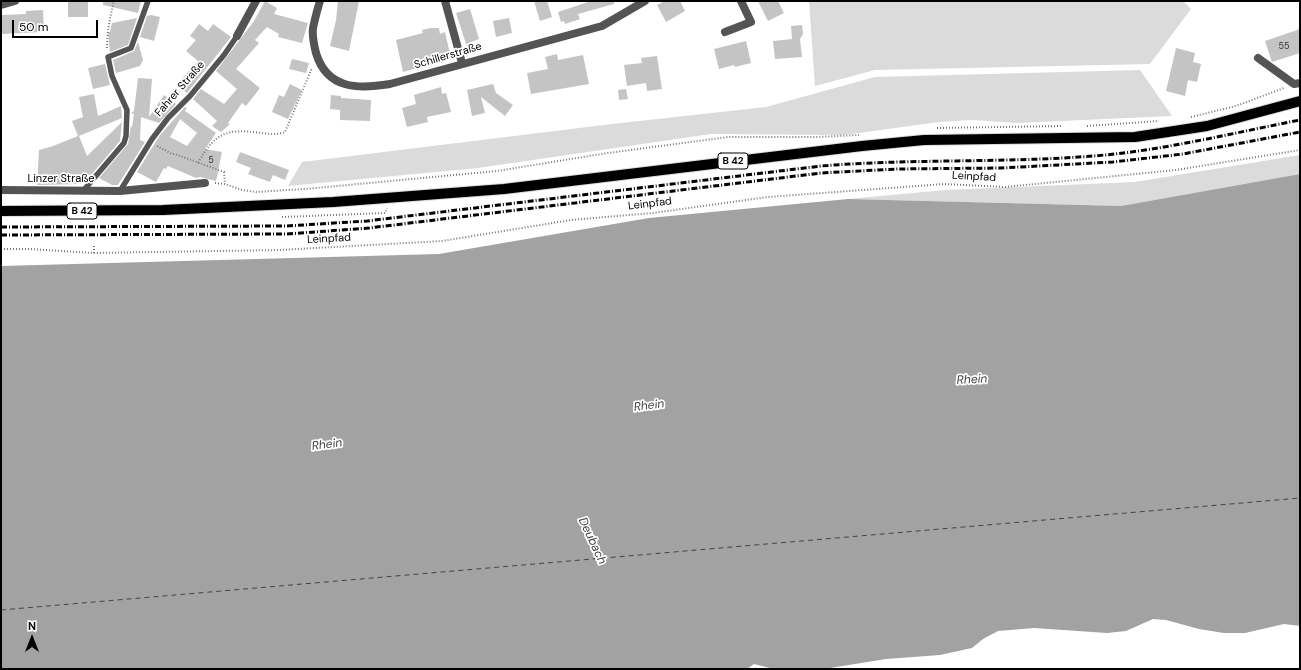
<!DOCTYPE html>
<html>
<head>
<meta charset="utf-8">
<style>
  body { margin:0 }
  #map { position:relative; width:1301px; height:670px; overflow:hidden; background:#fff; font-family:"DM Sans",sans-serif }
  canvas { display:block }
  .frame { position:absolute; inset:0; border:2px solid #000; pointer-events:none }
  .north { position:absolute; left:12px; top:618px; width:40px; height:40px; -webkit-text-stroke:3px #fff; paint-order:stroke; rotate:0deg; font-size:11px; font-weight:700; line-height:16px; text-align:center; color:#000 }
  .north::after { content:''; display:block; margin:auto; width:14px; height:18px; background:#000; clip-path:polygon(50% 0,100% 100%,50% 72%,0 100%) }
  .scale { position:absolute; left:12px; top:20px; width:86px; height:18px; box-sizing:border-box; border:2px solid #000; border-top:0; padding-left:5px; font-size:12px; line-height:14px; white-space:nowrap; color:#000; -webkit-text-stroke:3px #fff; paint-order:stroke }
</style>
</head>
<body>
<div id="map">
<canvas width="1301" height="670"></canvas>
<div class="frame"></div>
<div class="north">N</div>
<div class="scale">50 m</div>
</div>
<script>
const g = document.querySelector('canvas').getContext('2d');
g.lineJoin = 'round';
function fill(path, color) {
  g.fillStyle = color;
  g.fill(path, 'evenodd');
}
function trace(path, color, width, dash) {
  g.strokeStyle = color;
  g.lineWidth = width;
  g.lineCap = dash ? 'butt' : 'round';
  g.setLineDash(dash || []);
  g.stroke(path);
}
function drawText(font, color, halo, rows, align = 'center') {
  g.font = font + ' "DM Sans",sans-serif';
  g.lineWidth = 3.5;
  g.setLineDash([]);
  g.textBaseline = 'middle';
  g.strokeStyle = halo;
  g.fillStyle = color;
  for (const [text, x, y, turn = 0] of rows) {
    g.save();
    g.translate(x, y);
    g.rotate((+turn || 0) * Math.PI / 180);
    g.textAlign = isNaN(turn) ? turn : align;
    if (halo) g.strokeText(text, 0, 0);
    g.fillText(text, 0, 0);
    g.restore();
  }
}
fill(new Path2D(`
  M809 1H1183L1191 9 1150 64 875 70 815 86Z
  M1140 70 1172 116 1017 123 972 120 939 122 844 135 711 134 478 168 288 186 302 162 612 124 766 107 875 77Z
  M1300 155V174L1121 206 848 199 945 190 1135 182Z`), '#dbdbdb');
fill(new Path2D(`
  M1300 174V626L1284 624 1245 633H1224L1199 629 1166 620 1153 619 1126 631 1107 633 1034 628 998 631 983 639 972 648 940 655 886 659 824 669H774L754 664 747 669H1V266L439 254 649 218 848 199 1121 206Z`), '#a2a2a2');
trace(new Path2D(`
  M1 610 1300 498`), '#434343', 1, [5, 4]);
fill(new Path2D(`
  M68 1H88V17H68Z
  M103 1H141L138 13 103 5Z
  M265 1 277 8 274 14 308 23 302 43 278 37 279 34 267 27 255 40 259 43 236 69 260 88 246 106 242 103 228 123 230 124 221 132 212 126 217 121 193 99 201 89 224 104 237 89 216 71 254 21Z
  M338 1H359L349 51 330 46 336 20Z
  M534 1H547L552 17 540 21Z
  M591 1H614V4L578 14 580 19 565 24 564 21 561 22 558 12Z
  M665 1H680L685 11 666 22 657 5Z
  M758 1H778L784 13 768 21Z
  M470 9 479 39 466 44 456 13Z
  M43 10 44 32 1 34V15L26 14V11Z
  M151 15 160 17 154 41 140 37 147 16Z
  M137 18 128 45 110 52 108 32H110L112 23Z
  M509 18 512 33 496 37 493 21Z
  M199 24 208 31 213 24 231 37 187 93 177 84 198 61 186 51 196 40 190 36Z
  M802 25 803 34 800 39 802 57 775 59 773 41 792 39 791 26Z
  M431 28H439L440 34 445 32 450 54 418 62 420 67 403 72 396 40 423 33 422 30Z
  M1300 29V53L1272 62 1265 41Z
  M746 41 751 63 735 67 734 65 719 69 714 49Z
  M138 42 143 60 140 66 116 73 113 60 134 51Z
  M1176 48 1195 53 1193 62 1201 64 1197 82 1188 80 1185 96 1166 91Z
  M557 54 558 60 583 55 589 84 531 94 527 73 548 69 545 57Z
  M657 56 662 89 647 91 646 83 627 86 624 65 642 63 641 58Z
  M292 59 309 63 306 73 289 69Z
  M105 64 110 85 93 89 88 68Z
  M138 78 152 79 149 117 164 95 176 104 159 123 141 117 140 140 145 142 118 185H112L99 178 128 144 131 125 132 128 134 114 131 113 134 111Z
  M290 84 302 90 288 119 272 112 279 95 284 97Z
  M493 84 496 93 513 105 505 116 481 97 485 113 472 116 467 90Z
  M441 87 442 94 446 93 451 112 427 117 428 122 407 127 402 108 416 104 414 95Z
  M626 89 628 99 619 100 618 90Z
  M94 94 98 116 121 106 122 118 79 136 87 156 122 122 120 141 92 174 77 180 78 184 37 185 39 150 53 146 78 136 72 121 83 117 79 97Z
  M331 95 341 96V98L371 100 370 121 340 120V110L330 109Z
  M185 107 187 108 185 111 216 133 205 149 222 152 216 181 200 177 196 178 168 166 166 169 164 168 156 182 137 172 160 135ZM180 119 197 133 187 146 170 137Z
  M240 152 289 170 285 180 273 175 270 182 248 174 251 168 236 162Z`), '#c4c4c4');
const primary = new Path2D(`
  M1 211 163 210 333 202 504 189 862 146 924 140 1135 137 1207 126 1300 101`);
trace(primary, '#dbdbdb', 12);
trace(new Path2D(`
  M107 48C107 31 110 17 114 1
  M1191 117 1236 106 1284 88
  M1087 126 1159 121
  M937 128 1063 126
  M157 146 172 154H175L224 172 225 184
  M198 163C215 133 226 128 261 133 268 134 279 135 285 132L312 68
  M215 183 225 184 242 190 256 192 305 189 497 171 608 153 728 137H816L859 135
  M282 217 385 213 387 208
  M94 246V253
  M1 249H29L94 253 280 250 442 241 571 220 653 213 768 197 944 184 1005 187 1176 170 1300 150`), '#767676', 2, [1, 2]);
trace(new Path2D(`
  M83 191 124 143 126 136 127 110 112 76 108 57 131 48 148 1
  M120 191 152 139 168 118 190 96 224 55 237 36`), '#545454', 5.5);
trace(new Path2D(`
  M320 1C317 10 315 19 313 28 312 36 314 45 316 53 327 90 359 89 390 84L602 26 645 1
  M445 1 462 63
  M1 5 15 1
  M725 32 751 22 741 1
  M237 36 256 1
  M1258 58 1294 84 1300 83
  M1 190 120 191 205 183`), '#545454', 8);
trace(primary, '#000', 10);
trace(new Path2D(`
  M1 227 286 226 367 221 821 166C919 158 1017 164 1115 154 1177 147 1238 132 1300 120
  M1 235 287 234 369 228 821 173 897 169 1001 168 1113 162 1183 154 1300 132`), '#000', 3, [6, 2, 1, 2]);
drawText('9px', '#313131', null, [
  ["55",1284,47],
  ["5",211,161]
]);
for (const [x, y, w] of [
  [733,161,30],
  [82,211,30]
]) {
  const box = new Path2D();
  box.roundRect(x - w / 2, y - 8, w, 16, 3);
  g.fillStyle = '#fff';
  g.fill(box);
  trace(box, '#000', 1);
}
drawText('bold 10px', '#000', null, [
  ["B 42",733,161],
  ["B 42",82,211]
]);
drawText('11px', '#000', '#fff', [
  ["Schillerstraße",448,56,-16],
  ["Fahrer Straße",180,89,-49],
  ["Leinpfad",974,177,3],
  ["Linzer Straße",61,179],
  ["Leinpfad",650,204,-7],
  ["Leinpfad",329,239,-3]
]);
drawText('italic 12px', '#434343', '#fff', [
  ["Rhein",972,380,-3],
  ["Rhein",649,406,-7],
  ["Rhein",327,445,-7],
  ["Deubach",592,541,65]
]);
</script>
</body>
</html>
